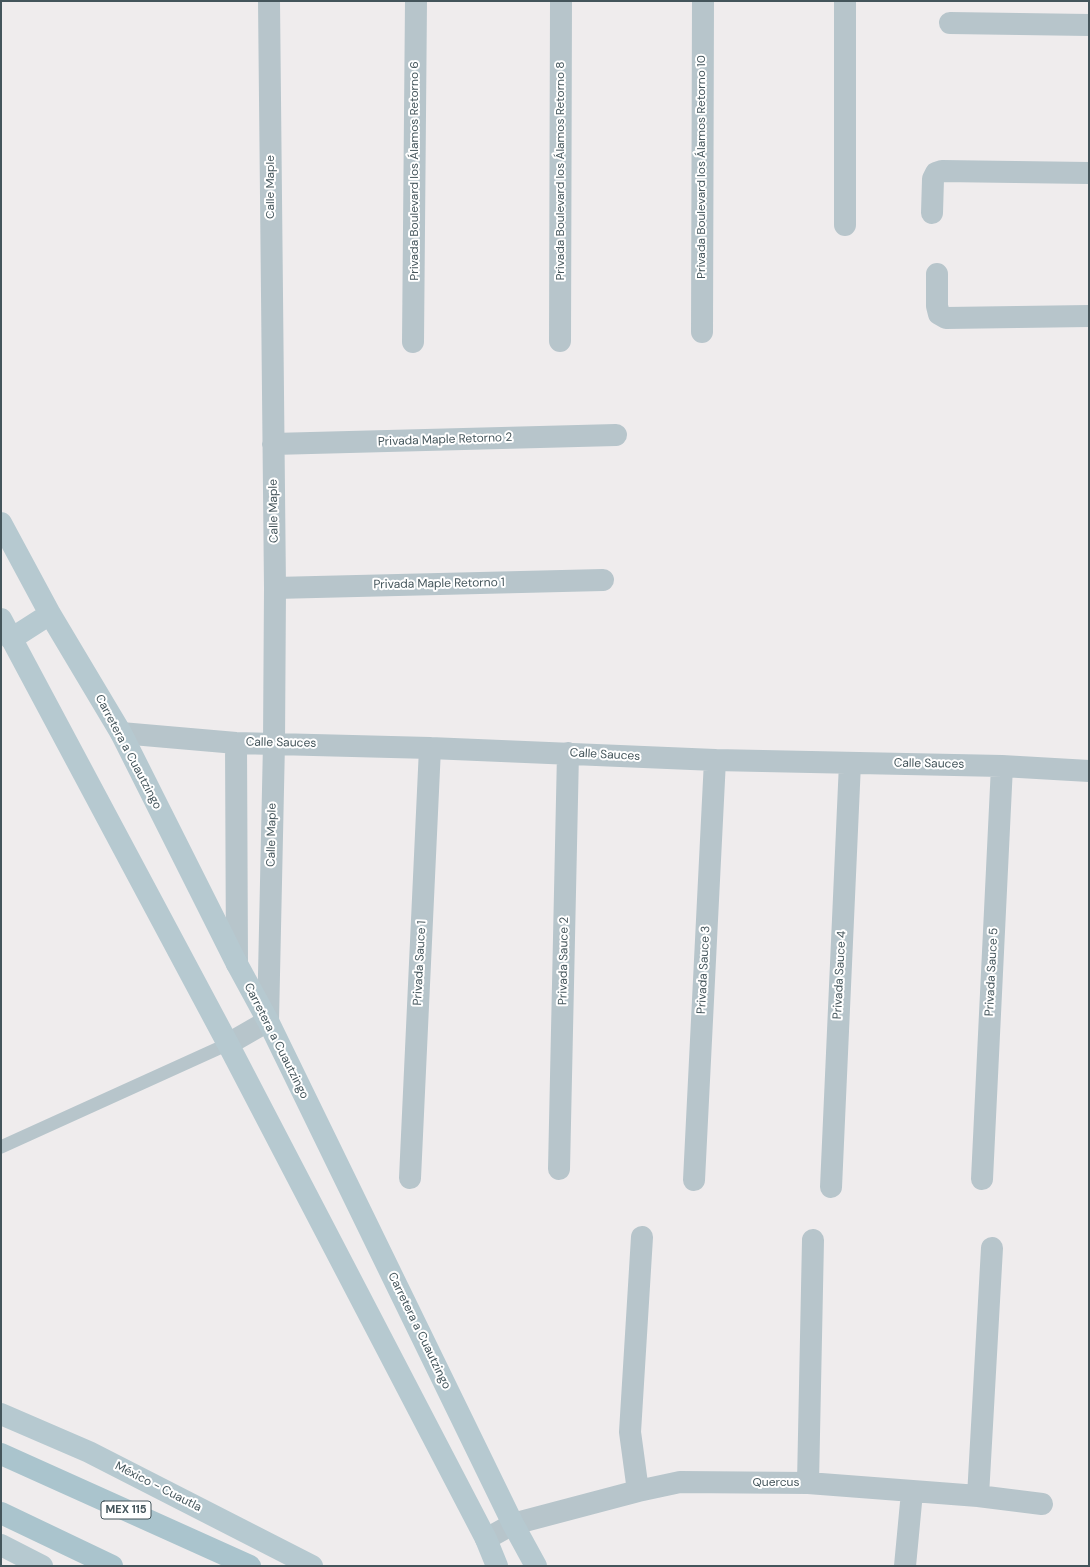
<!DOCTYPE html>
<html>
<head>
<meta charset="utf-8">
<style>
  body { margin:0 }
  #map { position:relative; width:1090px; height:1567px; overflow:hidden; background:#efeced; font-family:"DM Sans",sans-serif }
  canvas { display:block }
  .frame { position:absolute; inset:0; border:2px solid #44555b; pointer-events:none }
</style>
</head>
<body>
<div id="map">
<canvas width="1090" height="1567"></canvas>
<div class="frame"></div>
</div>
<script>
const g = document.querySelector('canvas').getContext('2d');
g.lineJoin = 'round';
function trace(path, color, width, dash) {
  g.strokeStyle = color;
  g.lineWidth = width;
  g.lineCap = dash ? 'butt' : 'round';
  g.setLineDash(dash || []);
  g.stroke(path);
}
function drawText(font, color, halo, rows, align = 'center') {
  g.font = font + ' "DM Sans",sans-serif';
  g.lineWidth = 4;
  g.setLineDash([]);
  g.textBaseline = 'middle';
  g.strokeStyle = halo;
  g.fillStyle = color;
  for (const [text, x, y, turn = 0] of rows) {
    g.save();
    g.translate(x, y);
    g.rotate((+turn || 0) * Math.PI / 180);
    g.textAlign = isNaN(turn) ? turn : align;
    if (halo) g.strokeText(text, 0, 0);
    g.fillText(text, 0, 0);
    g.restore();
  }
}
trace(new Path2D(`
  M1 1147 228 1044`), '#b7c5cb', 13);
trace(new Path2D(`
  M845 1V225
  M950 23 1089 25
  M932 213 933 179 936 173 942 171 1089 173
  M937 274V306L939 314 946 318 1089 316
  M702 332 703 1
  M560 341 561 1
  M413 342 416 1
  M273 444 616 435
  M275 588 603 580
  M121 733 236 743 430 748 715 760 1002 766 1089 771
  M236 743 237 964
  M228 1044 268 1021 274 743 275 588 269 1
  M559 1169 568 753
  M410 1178 430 748
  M982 1179 1002 766
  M694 1180 715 760
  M831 1187 850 763
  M808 1483 813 1240
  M638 1491 630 1432 642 1237
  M978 1496 992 1248
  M486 1539 513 1524 638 1491 680 1482 808 1483 978 1496 1042 1504
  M905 1566 912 1492`), '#b7c5cb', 22);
trace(new Path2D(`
  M1 523 50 614 121 733 237 964 268 1021 513 1524 536 1566
  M1 619 228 1044 486 1539 497 1566
  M11 639 50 614
  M1 1414 89 1452 312 1566
  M1 1545 42 1566`), '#b6c9d0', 22);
trace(new Path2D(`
  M1 1454 250 1566
  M1 1513 112 1566`), '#aac4cd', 22);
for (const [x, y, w] of [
  [126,1510,50]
]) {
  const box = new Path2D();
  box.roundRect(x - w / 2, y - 9, w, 18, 3);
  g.fillStyle = '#fff';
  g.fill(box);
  trace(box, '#44555b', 1);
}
drawText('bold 11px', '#44555b', null, [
  ["MEX 115",126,1510]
]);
drawText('12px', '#44555b', '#fff', [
  ["Privada Boulevard los Álamos Retorno 10",702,167,-90],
  ["Privada Boulevard los Álamos Retorno 6",415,171,-90],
  ["Privada Boulevard los Álamos Retorno 8",561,171,-90],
  ["Calle Maple",271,187,-90],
  ["Privada Maple Retorno 2",445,440,-2],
  ["Calle Maple",274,511,-91],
  ["Privada Maple Retorno 1",439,584,-1],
  ["Calle Sauces",281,743,1],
  ["Carretera a Cuautzingo",128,752,62],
  ["Calle Sauces",605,755,3],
  ["Calle Sauces",929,764,1],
  ["Calle Maple",272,835,-89],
  ["Privada Sauce 2",564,961,-89],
  ["Privada Sauce 1",420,963,-87],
  ["Privada Sauce 3",704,970,-87],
  ["Privada Sauce 5",992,972,-87],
  ["Privada Sauce 4",840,975,-87],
  ["Carretera a Cuautzingo",276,1041,63],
  ["Carretera a Cuautzingo",419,1331,64],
  ["Quercus",776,1483],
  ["México - Cuautla",158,1487,27]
]);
</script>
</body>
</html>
